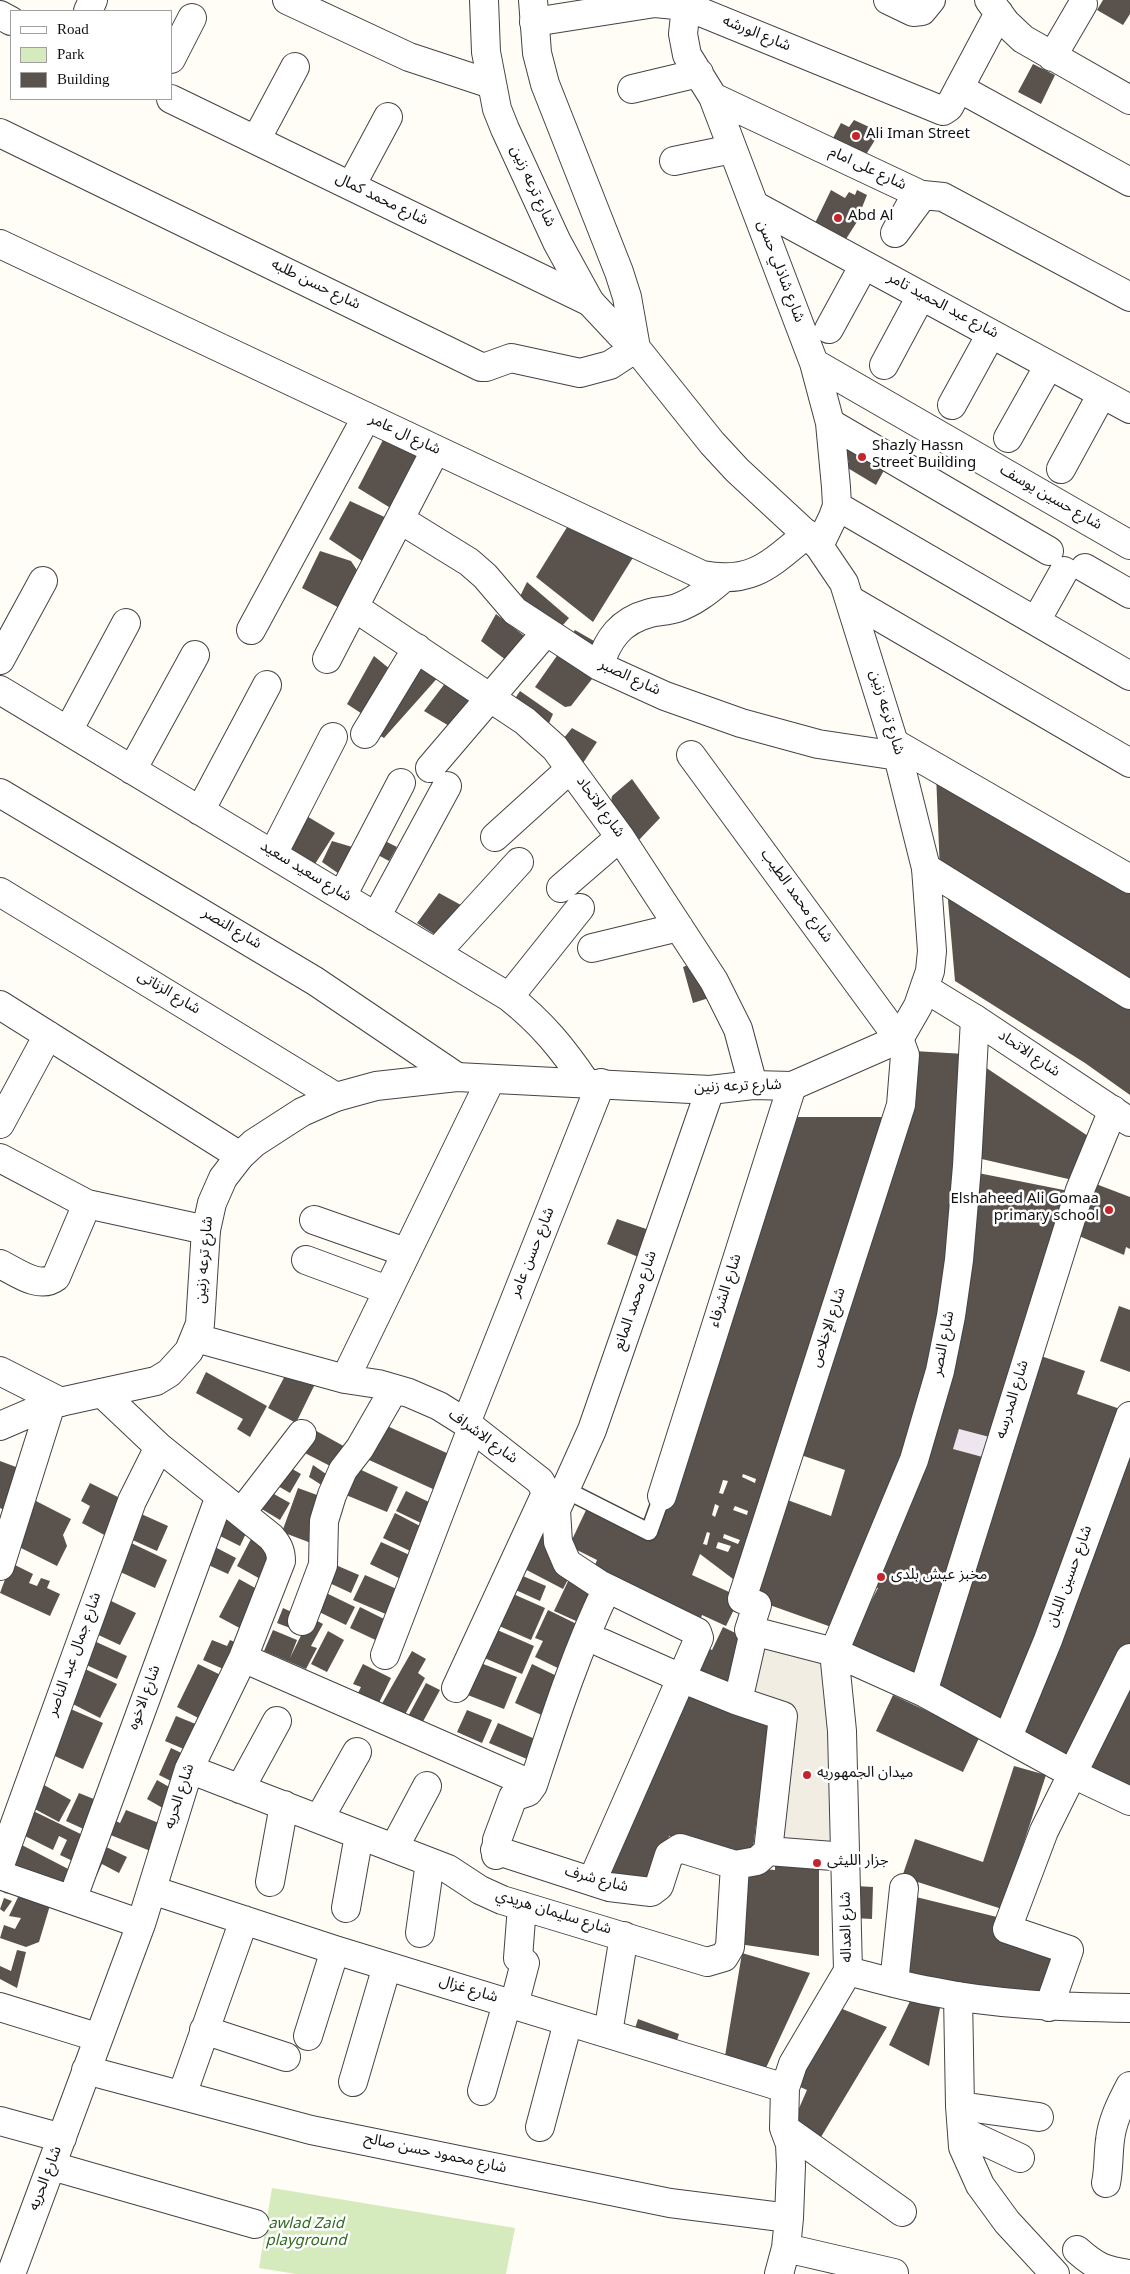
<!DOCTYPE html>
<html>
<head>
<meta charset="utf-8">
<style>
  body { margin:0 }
  #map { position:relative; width:1130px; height:2274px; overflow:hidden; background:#fffdf5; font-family:Georgia,serif }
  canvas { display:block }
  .legend { position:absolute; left:10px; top:10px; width:162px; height:90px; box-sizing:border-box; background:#fff; border:1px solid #a0a0a0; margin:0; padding:6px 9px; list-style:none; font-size:15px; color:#111 }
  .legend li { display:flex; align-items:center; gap:10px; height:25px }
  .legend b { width:25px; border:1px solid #a0a0a0 }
</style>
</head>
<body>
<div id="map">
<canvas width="1130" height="2274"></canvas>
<ul class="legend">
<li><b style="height:6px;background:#fff"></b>Road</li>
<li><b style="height:14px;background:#d5ebbd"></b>Park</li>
<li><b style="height:14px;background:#5a524d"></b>Building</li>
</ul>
</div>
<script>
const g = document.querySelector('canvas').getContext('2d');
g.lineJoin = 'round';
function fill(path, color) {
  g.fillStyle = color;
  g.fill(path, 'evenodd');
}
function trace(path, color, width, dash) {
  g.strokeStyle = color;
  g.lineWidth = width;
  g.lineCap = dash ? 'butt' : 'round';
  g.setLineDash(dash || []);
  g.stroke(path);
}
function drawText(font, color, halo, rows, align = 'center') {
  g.font = font + ' Georgia,"Noto Sans Arabic",serif';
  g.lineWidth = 5;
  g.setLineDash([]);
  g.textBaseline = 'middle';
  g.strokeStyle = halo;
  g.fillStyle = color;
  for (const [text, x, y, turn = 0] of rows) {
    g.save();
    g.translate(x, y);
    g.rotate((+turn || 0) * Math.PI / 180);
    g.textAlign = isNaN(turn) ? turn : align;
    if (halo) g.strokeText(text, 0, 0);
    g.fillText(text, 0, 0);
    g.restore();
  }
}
fill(new Path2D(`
  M959 1429 997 1439 990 1459 953 1449Z`), '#eee6ef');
fill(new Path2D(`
  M272 2188 515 2228 506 2274H296L259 2268Z`), '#d5ebbd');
fill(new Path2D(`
  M762 1641 831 1651 838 1847 772 1843 787 1707 747 1693Z`), '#f1ede2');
fill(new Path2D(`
  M1103 0H1130V14L1123 25 1097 10Z
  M1033 64 1055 75 1041 104 1018 92Z
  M854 120 880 132 865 156 832 140 841 123 849 127Z
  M831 190 845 198 849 192 855 195 857 190 867 195 861 210 862 214 846 239 815 223Z
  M384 438 426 457 397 512 358 488Z
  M834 444 889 461 876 485 846 467 849 461 834 453Z
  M350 501 391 520 368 565 329 539Z
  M569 524 600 543 634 556 593 622 536 577Z
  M320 551 351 561 361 576 343 610 302 588Z
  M527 582 569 618 550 640 512 613Z
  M496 614 540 648 523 673 481 641Z
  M575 630 613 652 571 706 565 707 535 687Z
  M374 656 396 674 373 721 347 704Z
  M419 657 441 674 384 738 374 732Z
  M459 665 503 696 466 736 424 711Z
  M520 691 553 714 546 730 510 706Z
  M572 728 597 742 583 763 563 739Z
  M936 774 1130 886V990L940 872Z
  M632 779 660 818 638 841 611 802 612 796Z
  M305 815 335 833 315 864 289 849Z
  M383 840 397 847 389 861 376 854Z
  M332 841 359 849 345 878 322 862Z
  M947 889 1130 1008V1095L1085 1063 955 981Z
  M439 893 470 910 440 938 417 923Z
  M709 957 731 991 693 1003 683 967Z
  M914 1051 965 1054 954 1207 923 1415 837 1629 750 1598 782 1498 831 1516 845 1470 795 1453Z
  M979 1063 1091 1138 1077 1181 973 1157Z
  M792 1117H886L741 1585 700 1554 692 1575 740 1597 726 1626 702 1615 699 1623 592 1572 597 1560 569 1546 587 1508 653 1539ZM743 1474 756 1479 755 1483 742 1477ZM723 1480 728 1481 723 1494 719 1493ZM715 1504 719 1506 715 1517 712 1515ZM735 1506 748 1511 747 1515 733 1510ZM707 1532 710 1533 707 1545 703 1544ZM724 1534 740 1540 738 1544 723 1538ZM718 1542 731 1546 728 1552 716 1548Z
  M973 1172 1074 1192 997 1439 959 1429 953 1449 990 1459 920 1679 849 1643 878 1588 870 1585 893 1527Z
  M1096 1184 1130 1197V1249L1126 1247 1124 1255 1079 1236Z
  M617 1219 658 1233 648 1261 607 1244Z
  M1119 1306 1130 1310V1372L1100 1361Z
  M1041 1356 1085 1371 1077 1394 1123 1410 1007 1722 937 1686Z
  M288 1370 315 1384 296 1423 268 1408Z
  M206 1372 267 1406 250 1437 237 1429 243 1419 196 1393Z
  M385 1425 449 1454 433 1489 369 1460Z
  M311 1428 349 1449 338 1470 299 1450Z
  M1130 1439V1643L1074 1758 1016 1729Z
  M0 1461 24 1470 11 1513 0 1508Z
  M282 1463 301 1474 290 1493 271 1482Z
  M313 1465 329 1476 323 1486 309 1477Z
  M357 1468 398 1487 387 1512 346 1495Z
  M90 1483 128 1502 110 1538 82 1523 90 1506 81 1501Z
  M298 1488 328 1499 311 1543 282 1532Z
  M265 1489 290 1503 280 1520 255 1505Z
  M406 1491 431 1503 421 1523 396 1511Z
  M36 1501 71 1519 63 1535 67 1546 57 1566 13 1544Z
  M225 1512 250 1525 240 1546 214 1533Z
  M139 1513 168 1526 157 1551 128 1538Z
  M395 1513 422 1527 410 1551 383 1538Z
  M536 1532 580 1556 563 1589 519 1566Z
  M252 1537 270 1547 264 1581 237 1566Z
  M127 1541 167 1560 155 1588 114 1569Z
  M381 1542 414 1557 405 1581 370 1564Z
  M213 1546 236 1558 228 1574 204 1563Z
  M11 1563 33 1574 29 1583 37 1586 41 1578 50 1581 47 1588 60 1594 50 1616 0 1593Z
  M331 1563 359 1575 351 1593 323 1580Z
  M516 1573 546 1586 540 1601 509 1587Z
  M365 1575 399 1590 388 1615 353 1600Z
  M570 1577 592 1587 576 1621 554 1611Z
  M239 1579 266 1594 247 1632 219 1617Z
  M504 1590 545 1608 531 1640 490 1622Z
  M322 1591 355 1607 346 1625 313 1609Z
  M107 1599 136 1613 120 1645 92 1632Z
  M360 1607 392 1623 382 1643 350 1628Z
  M283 1608 296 1614 290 1628 277 1623Z
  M548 1610 585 1628 564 1671 535 1657 543 1641 535 1638Z
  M310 1617 323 1624 311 1646 317 1648 306 1669 264 1651 273 1630 297 1640 290 1658Z
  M723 1627 750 1640 726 1691 686 1672 700 1644 712 1650Z
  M495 1629 534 1646 522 1674 482 1657Z
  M328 1631 344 1640 327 1672 311 1664Z
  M92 1640 127 1656 117 1679 82 1663Z
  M212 1640 227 1646 230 1640 241 1645 230 1672 203 1660Z
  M412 1651 426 1659 418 1673 425 1678 402 1720 380 1707Z
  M478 1662 517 1677 504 1709 465 1694Z
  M198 1664 227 1678 206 1722 177 1707Z
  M363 1664 391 1678 375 1711 354 1701 361 1687 353 1684Z
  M532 1664 563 1679 546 1717 515 1703Z
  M83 1668 117 1684 100 1718 67 1701Z
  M1130 1673V1793L1084 1767Z
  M426 1683 440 1690 419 1729 405 1722Z
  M687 1685 769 1723 752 1856 669 1836 655 1882 600 1873Z
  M893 1695 980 1736 963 1772 876 1731Z
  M66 1707 103 1723 83 1769 46 1752Z
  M467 1710 492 1720 482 1743 457 1732Z
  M176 1716 203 1727 193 1753 165 1741Z
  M498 1723 542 1742 534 1762 489 1743Z
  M171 1748 192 1758 179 1785 159 1775Z
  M1014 1766 1046 1775 1002 1909 902 1877 915 1839 983 1862Z
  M157 1780 178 1792 173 1814 147 1799Z
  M44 1785 71 1800 59 1822 31 1807Z
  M79 1793 101 1802 88 1831 66 1821Z
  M29 1809 91 1839 79 1864 60 1855 67 1840 59 1836 53 1850 17 1832Z
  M126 1810 164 1825 153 1852 103 1832 108 1817 120 1823Z
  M16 1842 76 1873 67 1891 7 1861Z
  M100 1844 127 1857 119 1873 102 1864 97 1875 87 1870Z
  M775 1856 819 1859V1956L739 1944 740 1867 775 1870Z
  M7 1884 51 1902 39 1942 26 1947 0 1938 4 1925 15 1929 21 1918 9 1916 19 1895 4 1893Z
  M856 1886 873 1887 872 1919 854 1918Z
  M908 1895 1005 1919 1056 1954 1046 1996 904 1975 915 1912 905 1910Z
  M4 1898 12 1901 4 1912 0 1909Z
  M17 1950 26 1952 17 1988 0 1979V1966L11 1971Z
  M742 1953 810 1973 765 2070 725 2056Z
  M911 1999 940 2008 929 2066 889 2045Z
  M840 2008 887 2027 821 2137 793 2122 807 2090 791 2083Z
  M638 2019 679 2034 673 2053 632 2038Z`), '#5a524d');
const service = new Path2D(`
  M566 1490 649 1532 662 1496`);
const minor = new Path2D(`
  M287 0 409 57 491 84
  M888 0 913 12 922 11 931 0
  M989 0 1006 23 1023 39 1130 100
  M686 6 683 34 687 55 713 97 814 363 830 423 836 487 837 506 833 517 819 546
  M88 11 93 0
  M0 15 11 21
  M534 22 655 3 686 6 943 111 949 107 999 13
  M1052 57 1083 4
  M171 59 192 18
  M959 88 1130 182
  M632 89 699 73
  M713 97 917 193 895 233 923 195 943 197 1130 297
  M171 99 590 302
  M0 133 481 367H486L511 358 580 373 610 365 636 348
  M256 140 295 67
  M674 161 732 149
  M351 186 388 117
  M754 205 1130 409
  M0 244 702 575C753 585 771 563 807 534
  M829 329 864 265
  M814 363 1130 545
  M884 365 921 296
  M952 405 991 334
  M830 423 1049 551
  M1008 438 1049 365
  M1061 469 1102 394
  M837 506 1130 676
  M401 520 469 562 485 576 515 611 599 666 665 696 741 723 818 744 898 756
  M1085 568 1130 594
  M852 601 1130 763
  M354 607 525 721 555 748 620 837 714 981 738 1029 753 1085
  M1036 621 1064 571
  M251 630 366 418
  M327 659 435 451
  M0 660 43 581
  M599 666C608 639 620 621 650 613 658 611 668 611 677 608 694 602 708 591 722 579
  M0 690 509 997C542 1023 563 1049 586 1083
  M68 731 126 623
  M365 734 417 648
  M894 743 1130 879
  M691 755 899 1039 905 1055 901 1105 742 1599 757 1605 749 1630 834 1652 923 1692 1073 1774 1130 1801
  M430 768 546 632
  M132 770 195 655
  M0 793 315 981 457 1077
  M200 811 267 685
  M495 837 570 769
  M273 854 333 737
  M926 868 1130 995
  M561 888 620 837
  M0 892 336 1097
  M342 896 401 783
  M376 917 447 786
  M592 948 679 927
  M436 953 519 862
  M509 997 580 908
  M0 1005 240 1156
  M0 1124 48 1035
  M0 1158 87 1204 206 1230
  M314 1220 405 1252
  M306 1260 387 1290
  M0 1264C17 1272 39 1290 56 1277L87 1204
  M196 1338 345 1379 378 1384 409 1393 439 1406 466 1423 540 1481 556 1510 558 1542 567 1563 599 1584 697 1632 699 1638 592 1881
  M0 1371 61 1402
  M345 1379 491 1079
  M466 1423 601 1083
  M662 1496 792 1086
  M556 1510 592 1430 710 1090
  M241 1513 302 1434
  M0 1566 51 1404
  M302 1621 323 1565 324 1521 332 1495 343 1470 360 1448 394 1389
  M754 1631 738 1701 783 1716 768 1851
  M602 1643 681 1678 738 1701
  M385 1655 472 1428
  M243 1658 533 1785
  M456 1688 547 1491
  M923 1692 1080 1190 1113 1110
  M1008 1737 1048 1640 1130 1416
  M189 1769 448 1869 480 1890 502 1900 707 1962 724 1957 730 1947 735 1865
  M240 1789 277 1721
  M319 1819 357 1752
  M394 1848 427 1786
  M495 1850 609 1887 651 1892 659 1886 669 1855 680 1848 735 1865 757 1861 768 1851 846 1857
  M496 1855 497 1840 513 1797 528 1792 533 1785C555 1718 576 1652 607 1588
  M0 1865 132 1501 159 1447
  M0 1875 141 1924
  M270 1882 284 1805
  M152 1890 335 1950 785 2088
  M72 1900 220 1496
  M346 1908 359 1835
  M420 1933 430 1862
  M848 1971C875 1978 902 1986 930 1991 996 2005 1063 2007 1130 2008
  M894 1983 904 1888
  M958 1996 960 2106 963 2147 980 2185 1007 2222 1055 2274
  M514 2005 525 1963 518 1958 522 1906
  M0 2007 97 2037
  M1049 2007 1069 1950 1007 1929 1044 1831 1130 1658
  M204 2030 286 2057
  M608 2033 624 1936
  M308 2036 335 1950
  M86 2070 311 2130 670 2203 789 2218
  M353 2082 387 1966
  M482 2091 507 2003
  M182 2095 244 1920
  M960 2106 1039 2117
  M0 2121 62 2138
  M540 2127 568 2022
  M784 2128 902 2212
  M962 2131 1020 2158
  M52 2166 255 2224
  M1106 2183C1109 2169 1108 2155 1110 2140 1112 2121 1121 2103 1130 2086
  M786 2248 894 2273
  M1077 2250C1096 2267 1105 2271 1130 2274
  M11 2274 141 1924 189 1769 243 1658 281 1561C281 1551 278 1545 271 1537L159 1447 102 1393
  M779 2274 786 2248 789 2218 791 2166 790 2144 784 2128 785 2088 793 2064 848 1971 842 1731 834 1652 914 1460 940 1371 951 1316 959 1260 967 1166 975 1019`);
const tertiary = new Path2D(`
  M533 0 537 53 545 84 619 272 627 297 636 348
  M926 989 975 1019 1130 1122
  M0 1426 51 1404 156 1381 169 1373 189 1351 200 1324 206 1230 212 1203 223 1178 240 1156 254 1143 302 1112 336 1097 376 1086 457 1077 710 1090 753 1085 792 1086 899 1039 918 1006 930 971 932 951 926 868 898 756 844 583 819 546 737 470 712 443 636 348 620 334 590 302 557 242 505 129 497 109 486 52 484 0`);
trace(service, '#444', 19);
trace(minor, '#444', 30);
trace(tertiary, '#444', 30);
trace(service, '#fff', 16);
trace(minor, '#fff', 28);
trace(tertiary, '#fff', 28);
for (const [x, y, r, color] of [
  [856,136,5,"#c4262e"],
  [838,218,5,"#c4262e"],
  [862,457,5,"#c4262e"],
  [1109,1210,5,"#c4262e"],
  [881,1577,5,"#c4262e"],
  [807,1775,5,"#c4262e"],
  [817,1863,5,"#c4262e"]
]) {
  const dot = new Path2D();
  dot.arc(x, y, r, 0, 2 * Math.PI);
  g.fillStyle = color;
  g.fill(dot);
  trace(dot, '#fff', 2);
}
drawText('15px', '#111', '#fff', [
  ["شارع الورشه",756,35,22],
  ["شارع على امام",867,170,25],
  ["شارع ترعه زنين",531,187,65],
  ["شارع محمد كمال",381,201,26],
  ["شارع شاذلي حسن",779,272,69],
  ["شارع حسن طلبه",315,286,26],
  ["شارع عبد الحميد تامر",942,307,28],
  ["شارع ال عامر",404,436,25],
  ["شارع حسين يوسف",1050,499,30],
  ["شارع الصبر",629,679,25],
  ["شارع ترعه زنين",885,713,73],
  ["شارع الاتحاد",599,808,54],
  ["شارع سعيد سعيد",305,873,31],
  ["شارع محمد الطيب",795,897,54],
  ["شارع النصر",231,930,31],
  ["شارع الزناتى",168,994,31],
  ["شارع الاتحاد",1028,1055,34],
  ["شارع ترعه زنين",738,1088,-2],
  ["شارع حسن عامر",534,1253,-68],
  ["شارع ترعه زنين",206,1260,-85],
  ["شارع الشرفاء",727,1291,-72],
  ["شارع محمد المانع",637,1301,-71],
  ["شارع الإخلاص",830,1328,-72],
  ["شارع النصر",945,1344,-79],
  ["شارع المدرسه",1014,1400,-73],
  ["شارع الاشراف",482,1438,36],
  ["شارع حسين اللبان",1071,1577,-70],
  ["شارع جمال عبد الناصر",76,1655,-70],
  ["شارع الاخوه",146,1698,-70],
  ["شارع الحريه",181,1797,-72],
  ["شارع شرف",596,1881,15],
  ["شارع سليمان هريدي",553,1914,17],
  ["شارع العداله",848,1927,-91],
  ["شارع غزال",468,1991,17],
  ["شارع محمود حسن صالح",435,2155,12],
  ["شارع الحريه",47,2179,-69]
]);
drawText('15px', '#111', '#fff', [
  ["Ali Iman Street",866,136],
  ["Abd Al",848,218],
  ["Shazly Hassn",872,448],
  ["Street Building",872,465],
  ["Elshaheed Ali Gomaa",1099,1201,"right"],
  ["primary school",1099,1218,"right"],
  ["مخبز عيش بلدى",891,1577],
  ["ميدان الجمهوريه",817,1775],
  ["جزار الليثى",827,1863]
], 'left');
drawText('italic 15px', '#2f6b1f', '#fff', [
  ["awlad Zaid",306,2226],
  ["playground",306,2243]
]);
</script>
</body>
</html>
